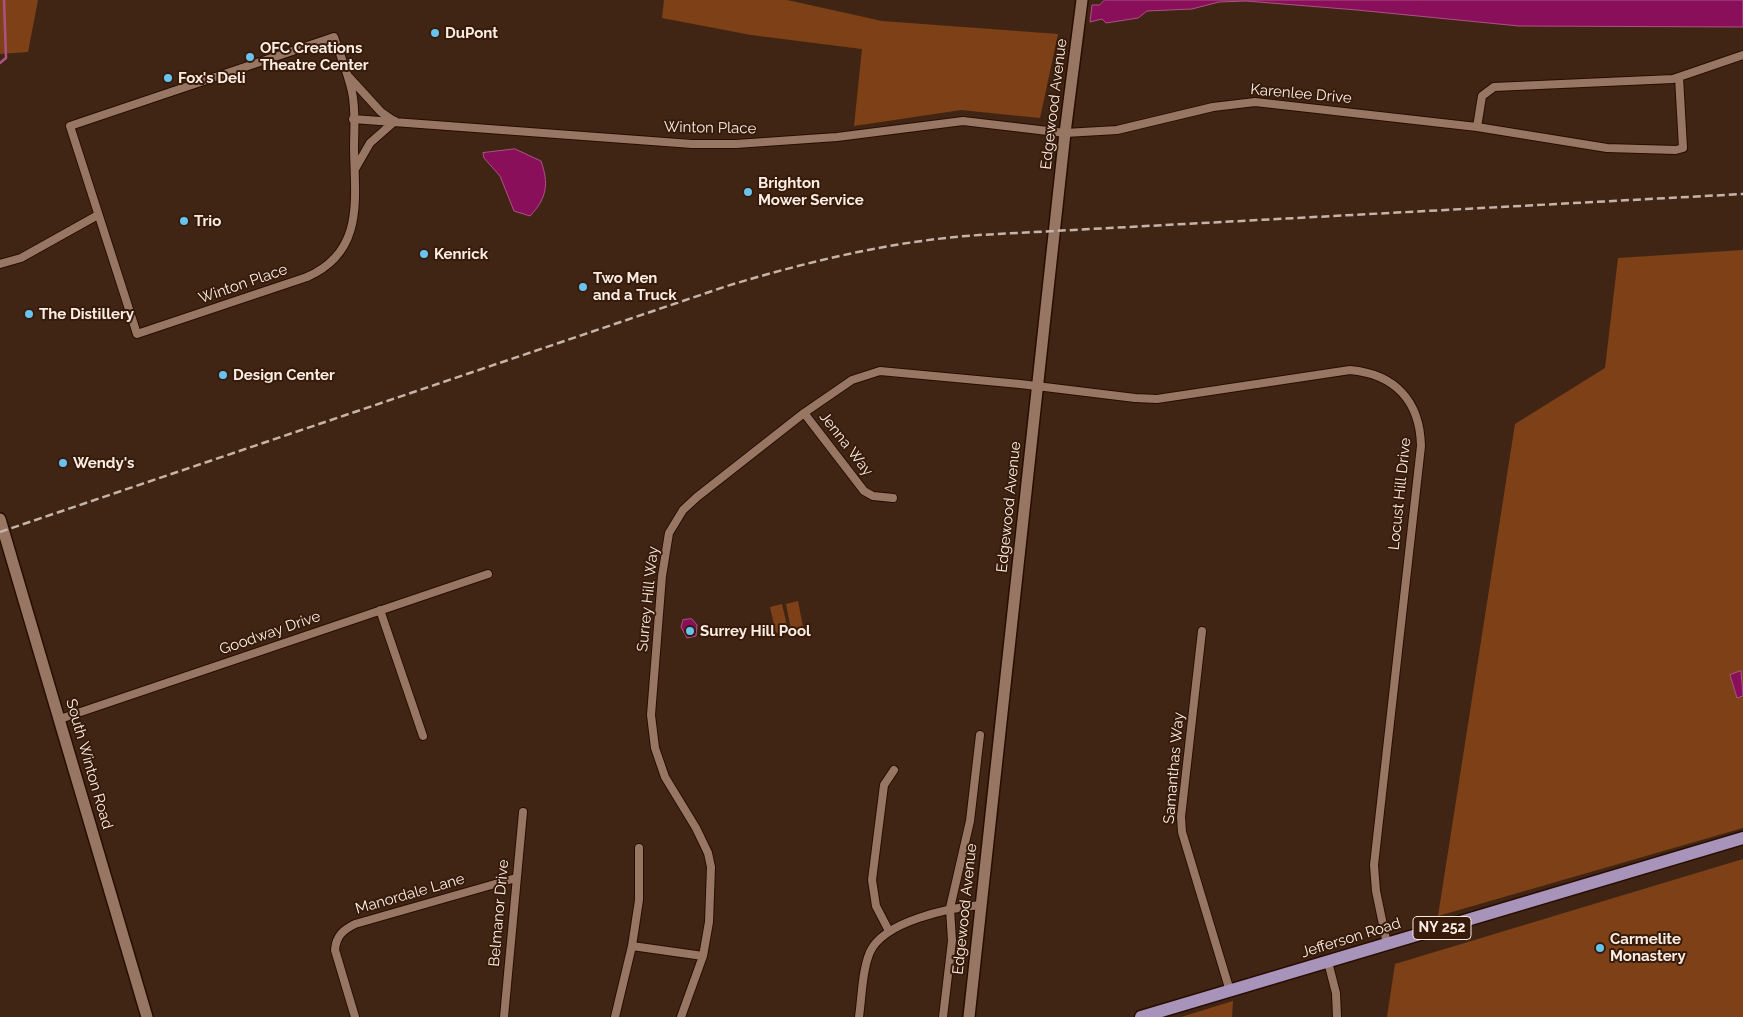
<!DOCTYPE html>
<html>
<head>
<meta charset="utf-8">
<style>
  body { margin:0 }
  canvas { display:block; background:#412514 }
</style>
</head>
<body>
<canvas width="1743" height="1017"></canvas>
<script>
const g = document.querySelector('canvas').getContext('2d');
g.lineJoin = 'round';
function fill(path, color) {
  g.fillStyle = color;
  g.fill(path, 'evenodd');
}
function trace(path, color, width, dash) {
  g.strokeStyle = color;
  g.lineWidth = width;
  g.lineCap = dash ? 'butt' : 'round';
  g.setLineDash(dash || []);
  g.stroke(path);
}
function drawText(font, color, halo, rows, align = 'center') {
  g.font = font + ' Raleway,sans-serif';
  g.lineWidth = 4;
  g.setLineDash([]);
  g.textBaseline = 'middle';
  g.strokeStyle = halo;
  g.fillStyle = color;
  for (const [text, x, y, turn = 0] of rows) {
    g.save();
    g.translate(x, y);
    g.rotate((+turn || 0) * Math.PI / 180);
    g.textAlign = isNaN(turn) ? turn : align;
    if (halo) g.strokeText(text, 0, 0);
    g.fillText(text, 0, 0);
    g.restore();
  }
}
fill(new Path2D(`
  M0 0H38L28 52 0 54Z
  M664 0H787L882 21 1058 34 1040 118 961 110 854 126 862 49 751 35 662 18Z
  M1743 250V828L1438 916 1515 424 1605 368 1618 258Z
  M798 601 803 627 791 629 786 604Z
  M782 604 788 630 776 633 770 607Z
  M1743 859V1017H1387L1395 964Z
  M1233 1001 1232 1017H1181Z`), '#7e4017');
const water = new Path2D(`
  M1105 0H1743V27L1519 26 1357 10 1246 1 1219 2 1192 9 1147 11 1138 18 1106 23 1102 19 1090 22 1092 5H1099Z
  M515 149 541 161C549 184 547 198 530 216L514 211 500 176 484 158 483 153Z
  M692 619 697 625 696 636 687 638 681 627 683 620Z
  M1741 671 1743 696 1737 698 1730 675Z`);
fill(water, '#8a0f5a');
trace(water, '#ac5283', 1);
trace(new Path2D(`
  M0 63 6 58 4 0`), '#ac5283', 2.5);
const street = new Path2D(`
  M334 37C340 55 348 73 352 92 356 110 354 130 354 149 355 201 364 252 307 277L137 334 70 126Z
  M349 77 381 112 394 121
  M353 119 692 144H736L837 137 963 121 1065 133 1117 130 1213 107 1255 102 1477 127 1607 148 1676 150 1683 148 1679 77
  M1477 127 1482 96 1494 87 1673 79 1743 55
  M355 169 370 143 395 121
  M0 264 21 258 98 215
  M804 413 864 491 873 496 893 498
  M380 610 423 736
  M1202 631 1181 817 1182 832 1230 991
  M60 719 488 574
  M889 931 876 906 872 880 884 785 894 770
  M632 946 703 956
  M1328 962 1336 993 1337 1017
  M355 1017 335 950C336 936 343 930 355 924L516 878
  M504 1017 523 812
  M615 1017 632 946 639 900V848
  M681 1017 703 956 709 922 711 867 708 853 696 828 665 777 655 748 651 715 662 576 669 533 683 510 697 497 804 413 852 380 880 371 1020 384 1135 398 1157 399 1350 370C1395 374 1420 401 1421 446L1374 865 1376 891 1387 944
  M859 1017C862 996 862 971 870 952 884 921 949 908 980 905
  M943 1017 952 941 950 908 970 821 980 735`);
const secondary = new Path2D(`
  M0 519 147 1017
  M969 1017 1065 133 1082 0`);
const primary = new Path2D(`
  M1141 1017 1743 838`);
trace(street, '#270d00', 10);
trace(secondary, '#270d00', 14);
trace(primary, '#270d00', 15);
trace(street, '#987664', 8);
trace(secondary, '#987664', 11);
trace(primary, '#a893ba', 12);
trace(new Path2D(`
  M0 532 727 286C810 261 892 241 979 235L1743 194`), '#c6b4a8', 2.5, [8, 4]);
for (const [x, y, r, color] of [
  [435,33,5,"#67c4ef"],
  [250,57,5,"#67c4ef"],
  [168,78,5,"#67c4ef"],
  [748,192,5,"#67c4ef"],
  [184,221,5,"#67c4ef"],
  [424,254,5,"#67c4ef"],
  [583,287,5,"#67c4ef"],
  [29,314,5,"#67c4ef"],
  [223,375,5,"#67c4ef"],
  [63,463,5,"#67c4ef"],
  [690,631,5,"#67c4ef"],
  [1600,948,5,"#67c4ef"]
]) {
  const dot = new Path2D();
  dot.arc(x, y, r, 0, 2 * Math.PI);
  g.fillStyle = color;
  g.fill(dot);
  trace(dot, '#361b0a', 2);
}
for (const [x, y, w] of [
  [1442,928,58]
]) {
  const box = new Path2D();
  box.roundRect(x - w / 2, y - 11.5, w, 23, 4);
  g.fillStyle = '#361b0a';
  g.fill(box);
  trace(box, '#fcede4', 1);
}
drawText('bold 14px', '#fcede4', null, [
  ["NY 252",1442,928]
]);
drawText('bold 15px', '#fcede4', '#361b0a', [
  ["DuPont",445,33],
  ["OFC Creations",260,48],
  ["Theatre Center",260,65],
  ["Fox's Deli",178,78],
  ["Brighton",758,183],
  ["Mower Service",758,200],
  ["Trio",194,221],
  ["Kenrick",434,254],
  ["Two Men",593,278],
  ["and a Truck",593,295],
  ["The Distillery",39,314],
  ["Design Center",233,375],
  ["Wendy's",73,463],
  ["Surrey Hill Pool",700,631],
  ["Carmelite",1610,939],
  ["Monastery",1610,956]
], 'left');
drawText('15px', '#fcede4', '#361b0a', [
  ["Karenlee Drive",1301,94,5],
  ["Edgewood Avenue",1054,104,-83],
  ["Winton Place",710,128,1],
  ["Winton Place",243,284,-19],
  ["Jenna Way",846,444,52],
  ["Locust Hill Drive",1400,494,-84],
  ["Edgewood Avenue",1009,507,-84],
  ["Surrey Hill Way",648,599,-84],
  ["Goodway Drive",270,633,-19],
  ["South Winton Road",89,764,74],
  ["Samanthas Way",1174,768,-85],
  ["Manordale Lane",410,894,-16],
  ["Edgewood Avenue",965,909,-84],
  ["Belmanor Drive",499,913,-85],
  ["Jefferson Road",1351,938,-17]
]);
</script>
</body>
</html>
